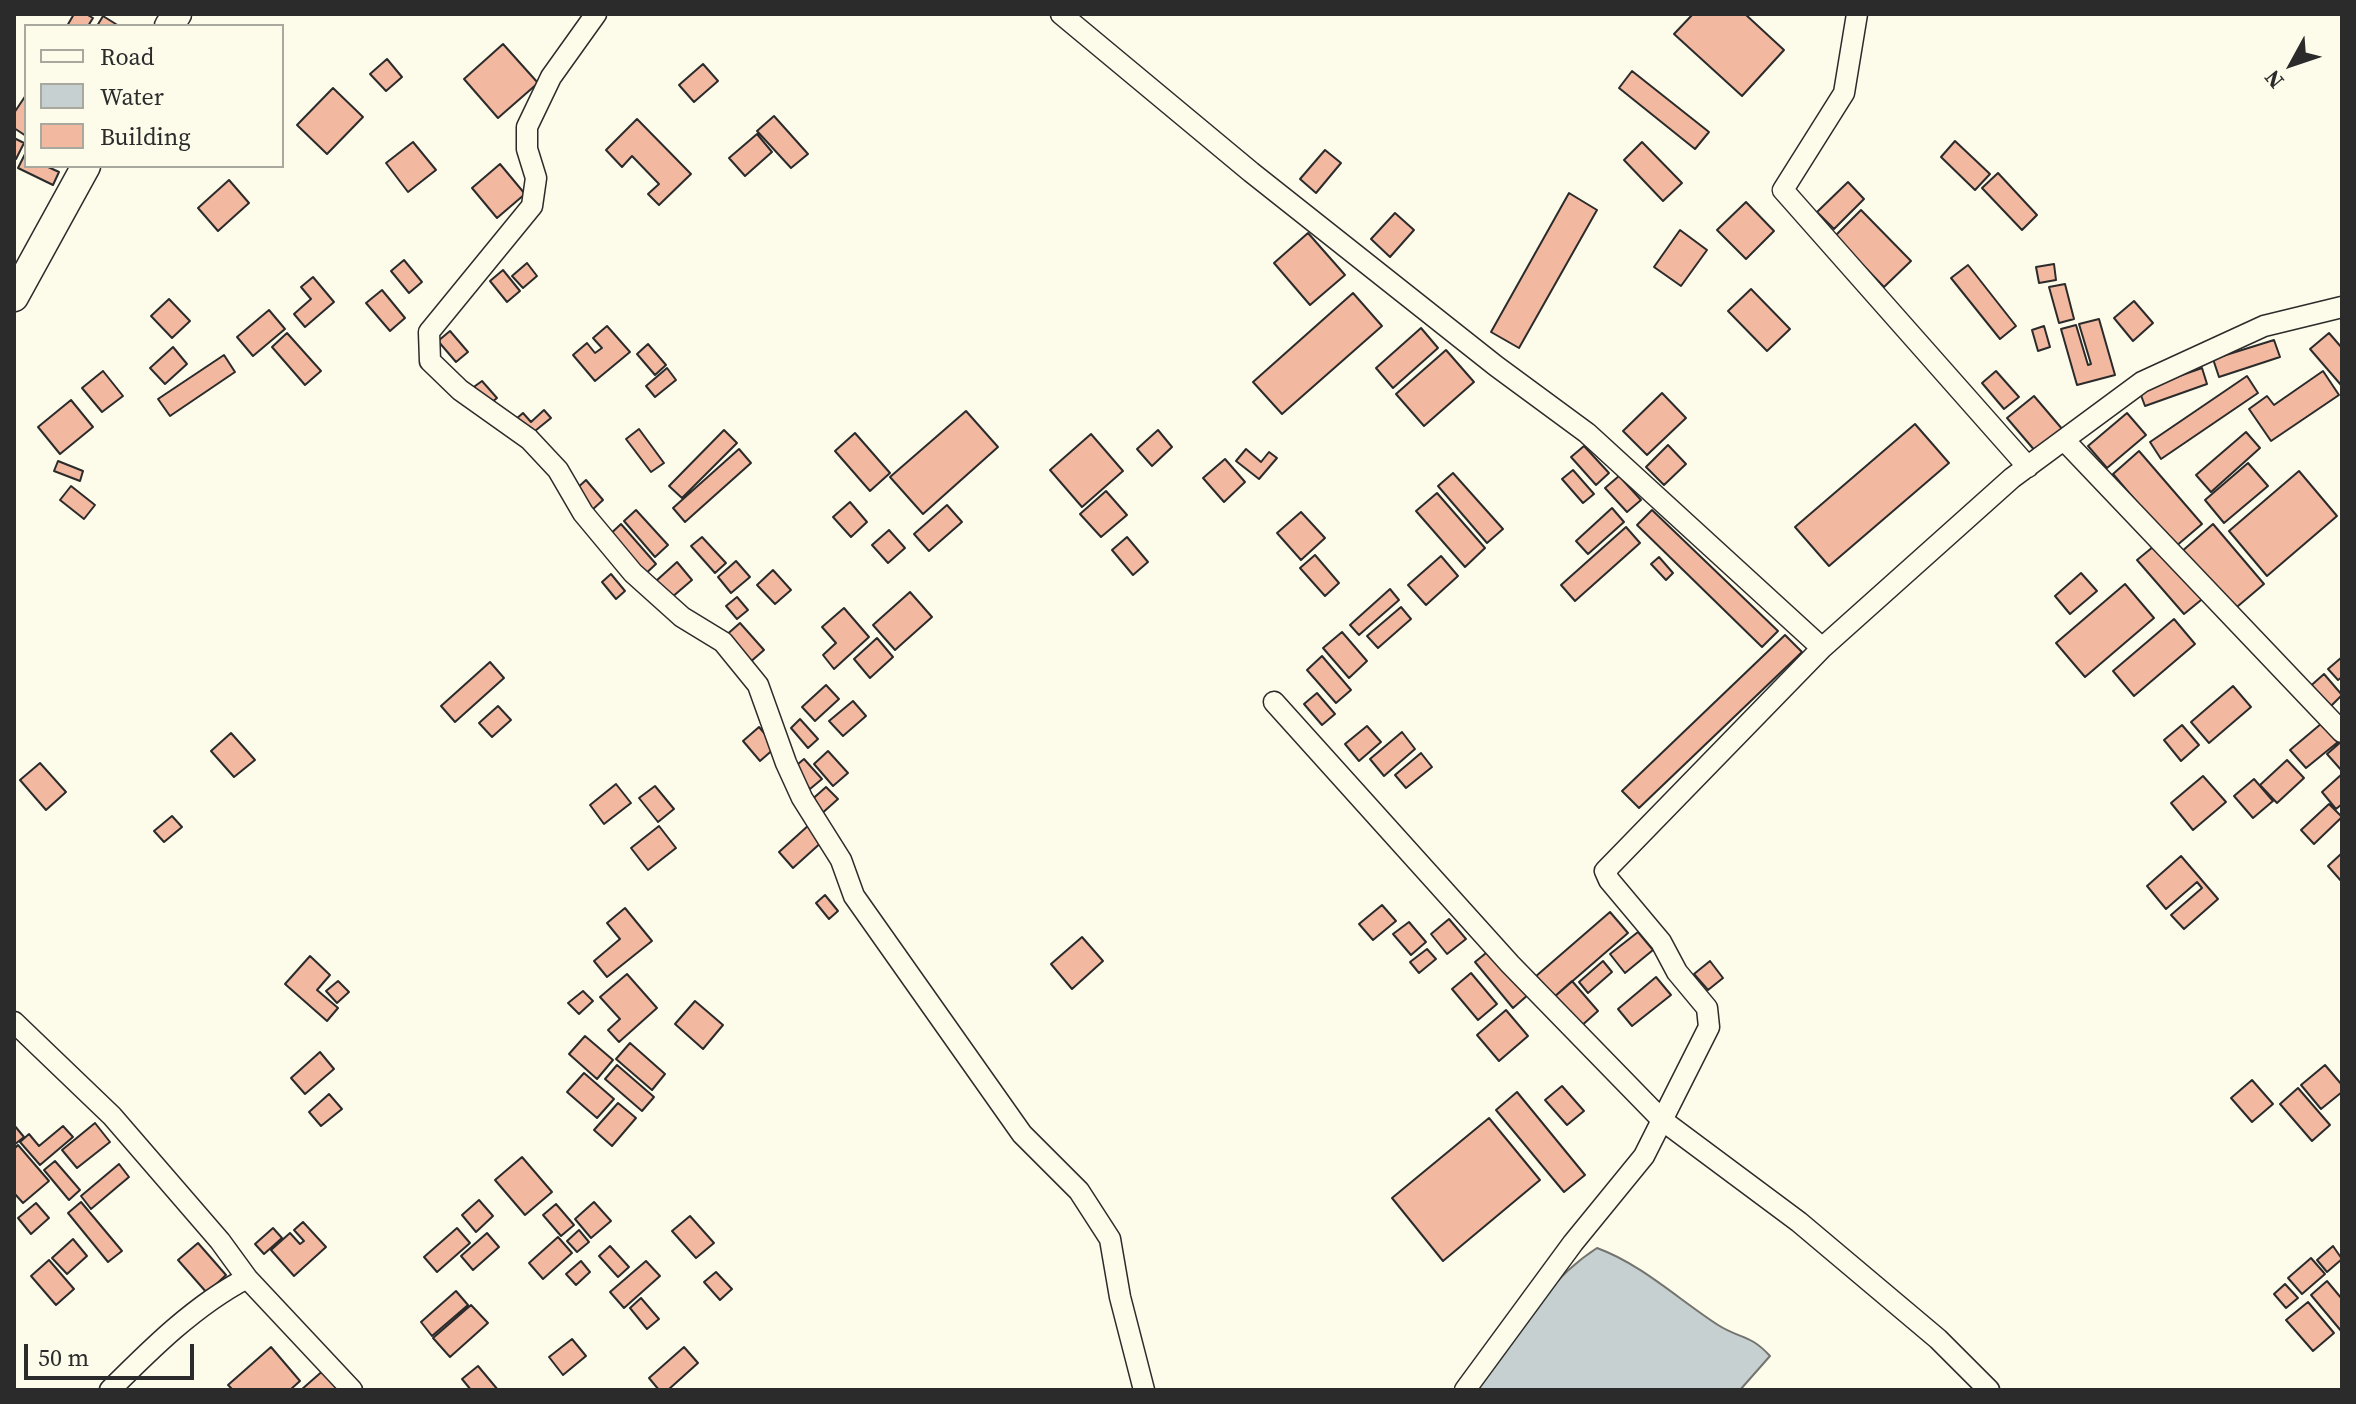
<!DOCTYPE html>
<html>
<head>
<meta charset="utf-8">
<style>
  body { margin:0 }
  #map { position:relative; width:2356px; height:1404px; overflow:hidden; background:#fdfbea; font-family:"Source Serif 4",serif }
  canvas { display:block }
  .frame { position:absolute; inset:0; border:16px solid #2b2b2b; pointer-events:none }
  .legend { position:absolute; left:24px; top:24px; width:260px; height:144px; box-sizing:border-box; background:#fdfbea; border:2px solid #a9a89e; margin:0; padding:10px 14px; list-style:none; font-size:24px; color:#2b2b2b }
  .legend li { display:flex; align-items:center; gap:16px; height:40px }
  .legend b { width:40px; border:2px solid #a9a89e }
  .north { position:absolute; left:2252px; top:24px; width:80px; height:80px; -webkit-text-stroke:6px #fdfbea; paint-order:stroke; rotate:230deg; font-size:22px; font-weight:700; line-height:32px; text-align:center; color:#2b2b2b }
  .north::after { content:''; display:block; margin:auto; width:28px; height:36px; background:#2b2b2b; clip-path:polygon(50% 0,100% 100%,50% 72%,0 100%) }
  .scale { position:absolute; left:24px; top:1344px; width:170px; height:36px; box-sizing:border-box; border:4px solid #2b2b2b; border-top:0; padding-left:10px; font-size:24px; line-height:28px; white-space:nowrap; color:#2b2b2b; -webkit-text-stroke:6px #fdfbea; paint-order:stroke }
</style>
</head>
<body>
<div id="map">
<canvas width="2356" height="1404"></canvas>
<div class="frame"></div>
<ul class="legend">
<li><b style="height:10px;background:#fdfbea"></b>Road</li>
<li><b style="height:22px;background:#c7d0d0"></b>Water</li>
<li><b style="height:22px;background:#f2b8a0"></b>Building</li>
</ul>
<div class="north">N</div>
<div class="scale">50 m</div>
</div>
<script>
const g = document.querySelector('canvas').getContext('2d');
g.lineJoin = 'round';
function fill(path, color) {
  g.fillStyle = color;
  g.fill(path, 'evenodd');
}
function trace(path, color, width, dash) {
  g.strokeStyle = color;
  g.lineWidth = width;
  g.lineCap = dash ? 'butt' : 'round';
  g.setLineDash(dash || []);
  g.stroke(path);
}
const water = new Path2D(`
  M1597 1248C1641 1264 1678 1299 1718 1325 1740 1339 1750 1334 1770 1356L1740 1390H1477C1512 1339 1544 1282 1597 1248Z`);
fill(water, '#c7d0d0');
trace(water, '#74746e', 2);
const building = new Path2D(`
  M74 14H86L93 18 88 26H67Z
  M1693 14H1745L1784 50 1742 96 1674 34Z
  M103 16 119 26H97Z
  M503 44 538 83 498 118 464 79Z
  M387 59 402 77 386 91 370 74Z
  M703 64 718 81 694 102 679 85Z
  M1632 71 1709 132 1695 149 1619 88Z
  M333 88 363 117 327 154 297 125Z
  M26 95V136L14 128V113Z
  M774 116 808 154 791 168 757 131Z
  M637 119 691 174 659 205 648 194 659 184 632 156 622 167 606 150Z
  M757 134 772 152 745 176 729 158Z
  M14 138 24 143 16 159 14 158Z
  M1955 141 1990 174 1975 190 1941 157Z
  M413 142 436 170 408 192 386 163Z
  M1642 142 1682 183 1663 201 1624 160Z
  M1325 150 1341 163 1316 193 1300 179Z
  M26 152V166H46L59 172 53 185 18 168Z
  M500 164 525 194 497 218 472 188Z
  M1998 173 2037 215 2022 230 1982 188Z
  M229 180 249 203 218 231 198 208Z
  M1848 182 1864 199 1834 229 1817 212Z
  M1569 193 1597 210 1519 348 1491 332Z
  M1746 202 1774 231 1746 259 1717 230Z
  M1861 210 1911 261 1884 287 1835 236Z
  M1395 213 1414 230 1390 257 1371 239Z
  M1680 230 1707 250 1681 286 1654 267Z
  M1308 233 1345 275 1310 305 1274 263Z
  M404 260 422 282 409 293 391 271Z
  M527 263 537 276 523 288 512 276Z
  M2054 264 2056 280 2039 283 2036 267Z
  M1968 265 2016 326 2000 339 1951 278Z
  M503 270 520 291 507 302 490 281Z
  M313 277 334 302 305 327 294 314 311 299 301 287Z
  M2065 284 2074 319 2059 323 2049 287Z
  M1751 289 1790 329 1767 351 1728 311Z
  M382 290 405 318 390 331 366 303Z
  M1353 293 1382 326 1282 414 1253 382Z
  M169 299 190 321 172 338 151 316Z
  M2134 301 2153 323 2133 341 2114 318Z
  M269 310 285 329 253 356 237 337Z
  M2099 319 2115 375 2077 385 2061 329 2076 325 2088 365 2091 364 2079 324Z
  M607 326 630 352 595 381 573 355 587 343 595 353 602 348 593 338Z
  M2044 326 2050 347 2038 351 2032 330Z
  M1421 328 1438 348 1393 388 1376 368Z
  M450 331 468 352 456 362 438 341Z
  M287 333 321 371 305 385 272 347Z
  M2329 333 2342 348 2341 385 2310 349Z
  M2274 340 2280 357 2219 377 2213 359Z
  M648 344 666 365 655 375 637 354Z
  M173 347 187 364 165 384 150 368Z
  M1446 350 1474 382 1424 426 1396 394Z
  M224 355 235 372 170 416 158 399Z
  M667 368 676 380 655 397 646 386Z
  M2202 368 2207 384 2145 406 2139 390Z
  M103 371 123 396 102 412 82 388Z
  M1996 371 2019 397 2004 409 1982 383Z
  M2323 371 2339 395 2271 441 2249 409 2267 396 2274 405Z
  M2247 376 2258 393 2161 459 2150 442Z
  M482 381 497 398 486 407 471 389Z
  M1662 393 1686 418 1647 455 1623 431Z
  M2034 396 2063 430 2036 452 2007 418Z
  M71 400 93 427 60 454 38 427Z
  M544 410 551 418 530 435 516 419 523 413 531 422Z
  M966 411 998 447 923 514 890 477Z
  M2127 413 2146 435 2107 468 2088 446Z
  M1915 424 1949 463 1829 566 1795 527Z
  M639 429 664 463 651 472 626 439Z
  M724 430 737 443 682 498 669 486Z
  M1158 430 1172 447 1152 466 1137 449Z
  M2246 432 2260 448 2211 492 2196 475Z
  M855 433 890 473 870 491 835 451Z
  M1091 434 1123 471 1082 507 1050 470Z
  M1668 445 1686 464 1664 485 1646 467Z
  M1584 446 1609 473 1596 485 1571 457Z
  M739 449 751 463 685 522 673 508Z
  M1246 449 1261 462 1269 452 1277 458 1259 479 1236 461Z
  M2139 451 2202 524 2175 547 2113 474Z
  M1225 459 1245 482 1224 502 1203 478Z
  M58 461 83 471 80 481 54 471Z
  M2248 463 2268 486 2224 523 2205 500Z
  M1573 470 1594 494 1583 503 1562 479Z
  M2299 471 2337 516 2267 576 2229 531Z
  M1453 473 1503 529 1487 543 1438 486Z
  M1619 476 1641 500 1627 512 1605 488Z
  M586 480 603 500 592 510 575 490Z
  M71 486 95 505 84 519 60 500Z
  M1106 491 1127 515 1101 537 1080 514Z
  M1437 493 1485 548 1465 567 1416 511Z
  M850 502 867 522 851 537 833 517Z
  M947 505 962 522 929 551 914 534Z
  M1612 508 1624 522 1588 554 1576 541Z
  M636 510 668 545 655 557 624 521Z
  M1652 510 1778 631 1762 647 1637 525Z
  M1301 512 1325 538 1301 560 1277 533Z
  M621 524 656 564 641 578 606 538Z
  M2213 524 2264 584 2231 612 2180 553Z
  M1626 527 1640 543 1575 601 1561 585Z
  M889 530 905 548 888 563 872 545Z
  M702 537 726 563 715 573 691 546Z
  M1127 537 1148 562 1133 575 1112 550Z
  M2159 542 2206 596 2184 614 2137 560Z
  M1315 555 1339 583 1325 596 1300 568Z
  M1441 556 1458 576 1426 605 1408 585Z
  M1659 557 1673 573 1666 580 1651 564Z
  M736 561 750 577 731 593 718 577Z
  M677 562 692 580 671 598 656 581Z
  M773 570 791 590 775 604 757 585Z
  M2081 573 2097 591 2070 614 2055 596Z
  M611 574 625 591 616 599 602 582Z
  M2125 584 2154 618 2085 677 2056 643Z
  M1390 589 1399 600 1359 635 1350 625Z
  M910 592 932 617 895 650 873 625Z
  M737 597 748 610 737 619 726 606Z
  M1401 607 1411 619 1378 648 1367 636Z
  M844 608 869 637 834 669 823 655 836 643 822 627Z
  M2174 619 2195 644 2134 696 2113 671Z
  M740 623 764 650 748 664 724 637Z
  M1342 632 1367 661 1349 678 1323 648Z
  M1785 635 1802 652 1639 808 1622 791Z
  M877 638 893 657 870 678 854 659Z
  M1322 656 1351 690 1336 703 1307 670Z
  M2342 657V677L2338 680 2328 669Z
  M490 662 504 678 455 722 441 706Z
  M2324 674 2342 695 2325 712 2306 690Z
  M826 685 839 699 815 721 802 707Z
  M2233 686 2251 707 2209 743 2191 722Z
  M1317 693 1335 714 1322 725 1304 704Z
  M853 701 866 716 843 736 829 721Z
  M498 706 511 720 492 737 479 723Z
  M800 719 818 739 808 748 791 728Z
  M2322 723 2338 742 2306 768 2290 750Z
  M2182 725 2199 745 2181 761 2164 740Z
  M1367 726 1381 742 1359 761 1345 744Z
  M759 727 776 747 760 761 743 741Z
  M1402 732 1415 749 1384 776 1370 759Z
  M231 733 255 760 234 777 211 751Z
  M2342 741V771L2327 754Z
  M828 751 848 773 833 786 814 764Z
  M1421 753 1432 767 1406 788 1395 775Z
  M804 759 822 779 810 789 792 769Z
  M2287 760 2304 778 2277 803 2260 785Z
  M40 763 66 792 46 810 20 780Z
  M2342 774V804L2336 809 2322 792Z
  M2203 776 2226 802 2193 830 2171 803Z
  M2254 779 2273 801 2253 818 2234 796Z
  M616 784 631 803 604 824 590 805Z
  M655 786 674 809 658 822 639 798Z
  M826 787 838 799 819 816 808 803Z
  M2329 804 2342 817 2314 844 2301 830Z
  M172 816 182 827 164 842 154 831Z
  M810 824 824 840 793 868 779 852Z
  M659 826 676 848 648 870 631 848Z
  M2342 853V882L2328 866Z
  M2181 856 2218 899 2184 929 2171 915 2202 888 2197 882 2166 909 2147 886Z
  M825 895 838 911 829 919 816 903Z
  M1382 905 1396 921 1373 940 1359 924Z
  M625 908 652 941 607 977 594 961 620 939 607 923Z
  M1610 912 1628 933 1553 998 1535 977Z
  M1449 919 1466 939 1447 954 1431 934Z
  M1409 922 1426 942 1411 955 1393 934Z
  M1638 932 1653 950 1625 973 1610 954Z
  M1082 937 1103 961 1072 989 1051 964Z
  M1427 949 1436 959 1419 973 1410 962Z
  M1491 949 1529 994 1513 1008 1475 962Z
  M310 956 330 975 317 990 338 1008 327 1021 285 984Z
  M1603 961 1612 972 1588 993 1579 982Z
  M1710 961 1723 978 1708 990 1694 974Z
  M1471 973 1497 1004 1478 1020 1452 989Z
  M627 974 657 1008 619 1042 608 1030 620 1019 600 997Z
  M1656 977 1671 995 1632 1026 1618 1009Z
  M338 981 349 992 337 1003 326 991Z
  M1572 981 1598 1011 1579 1028 1553 998Z
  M583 991 593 1001 579 1014 568 1003Z
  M695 1001 723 1025 703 1049 675 1024Z
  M1506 1010 1528 1036 1499 1061 1477 1035Z
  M585 1036 613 1060 597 1079 569 1054Z
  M630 1043 665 1074 652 1090 616 1059Z
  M320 1052 334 1069 305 1094 291 1078Z
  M617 1065 654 1097 642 1111 605 1079Z
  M2325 1065 2342 1085V1092L2321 1109 2301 1085Z
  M584 1073 614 1099 597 1118 567 1092Z
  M2252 1080 2273 1104 2252 1122 2231 1098Z
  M1562 1086 1584 1111 1567 1125 1545 1100Z
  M2298 1088 2330 1125 2312 1141 2280 1104Z
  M1517 1092 1585 1175 1564 1192 1496 1110Z
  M329 1094 342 1109 321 1126 309 1112Z
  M618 1103 636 1118 612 1146 594 1130Z
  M1489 1118 1540 1180 1443 1261 1392 1198Z
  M95 1123 110 1142 77 1168 62 1150Z
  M14 1125 24 1137 14 1145Z
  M63 1126 73 1137 40 1165 20 1142 29 1134 39 1146Z
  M18 1145 49 1181 23 1203 14 1193V1149Z
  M522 1157 552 1192 525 1215 495 1180Z
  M55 1161 80 1190 69 1200 44 1170Z
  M119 1164 129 1177 91 1209 81 1196Z
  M479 1200 493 1216 476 1232 462 1215Z
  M81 1202 122 1251 108 1262 68 1213Z
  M594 1202 611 1221 591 1238 575 1219Z
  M36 1203 49 1218 31 1234 18 1218Z
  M556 1204 574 1225 561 1236 543 1215Z
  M690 1216 714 1243 696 1258 672 1231Z
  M303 1222 326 1247 294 1276 271 1250 290 1233 300 1244 304 1241 294 1230Z
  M273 1228 282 1238 264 1254 255 1244Z
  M457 1228 470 1243 437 1272 424 1257Z
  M579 1230 589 1242 577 1252 567 1241Z
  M487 1233 499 1247 473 1270 461 1256Z
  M558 1237 572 1253 543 1279 529 1263Z
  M73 1239 87 1256 67 1274 52 1258Z
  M198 1243 226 1275 207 1293 178 1260Z
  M610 1246 629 1267 618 1277 599 1256Z
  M2333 1246 2342 1259 2327 1272 2317 1260Z
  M2311 1258 2325 1274 2302 1294 2288 1278Z
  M49 1260 74 1289 56 1305 31 1276Z
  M581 1261 590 1272 576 1285 566 1274Z
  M646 1261 660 1276 624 1308 610 1292Z
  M716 1272 732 1289 720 1300 704 1282Z
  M2327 1281 2342 1299V1332L2311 1295Z
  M2285 1284 2298 1298 2286 1308 2274 1294Z
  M456 1291 468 1305 432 1336 421 1322Z
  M641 1298 659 1319 647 1329 630 1308Z
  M2308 1302 2334 1333 2313 1351 2286 1320Z
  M471 1305 488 1323 450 1357 433 1338Z
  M572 1339 586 1356 563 1375 549 1357Z
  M271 1347 300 1381 290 1390H233L228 1385Z
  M684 1347 698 1363 668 1390H659L649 1378Z
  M478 1366 498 1390H471L462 1379Z
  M326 1368 340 1384 333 1390H301Z`);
fill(building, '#f2b8a0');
trace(building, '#2b2b2b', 2);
const minor = new Path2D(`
  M596 14 551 77 527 127V149L536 178 532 206 429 332 430 361 460 390 529 439 558 470 583 513 633 573 682 617 723 642 758 685 786 763 802 798 841 860 854 896 1022 1134 1079 1191 1110 1239 1120 1297 1144 1390
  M1061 14 1251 172 1496 366 1587 433 1822 648
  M1857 14 1844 93 1783 190 2028 467
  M2064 440 2342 732
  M1274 702 1510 964 1662 1120 1799 1222 1938 1339 1989 1390
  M14 1022 112 1116 220 1241 247 1278 352 1390
  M110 1390C151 1349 195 1305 247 1278
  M1465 1390 1573 1243 1644 1156 1709 1027 1707 1008 1677 972 1661 942 1609 880 1605 871 1822 648 2012 478 2142 382 2264 326 2342 307`);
const secondary = new Path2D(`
  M169 26 177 14
  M14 297 86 166`);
trace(minor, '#2b2b2b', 23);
trace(secondary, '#2b2b2b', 31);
trace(minor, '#fdfbea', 20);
trace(secondary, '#fdfbea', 28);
</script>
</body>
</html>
